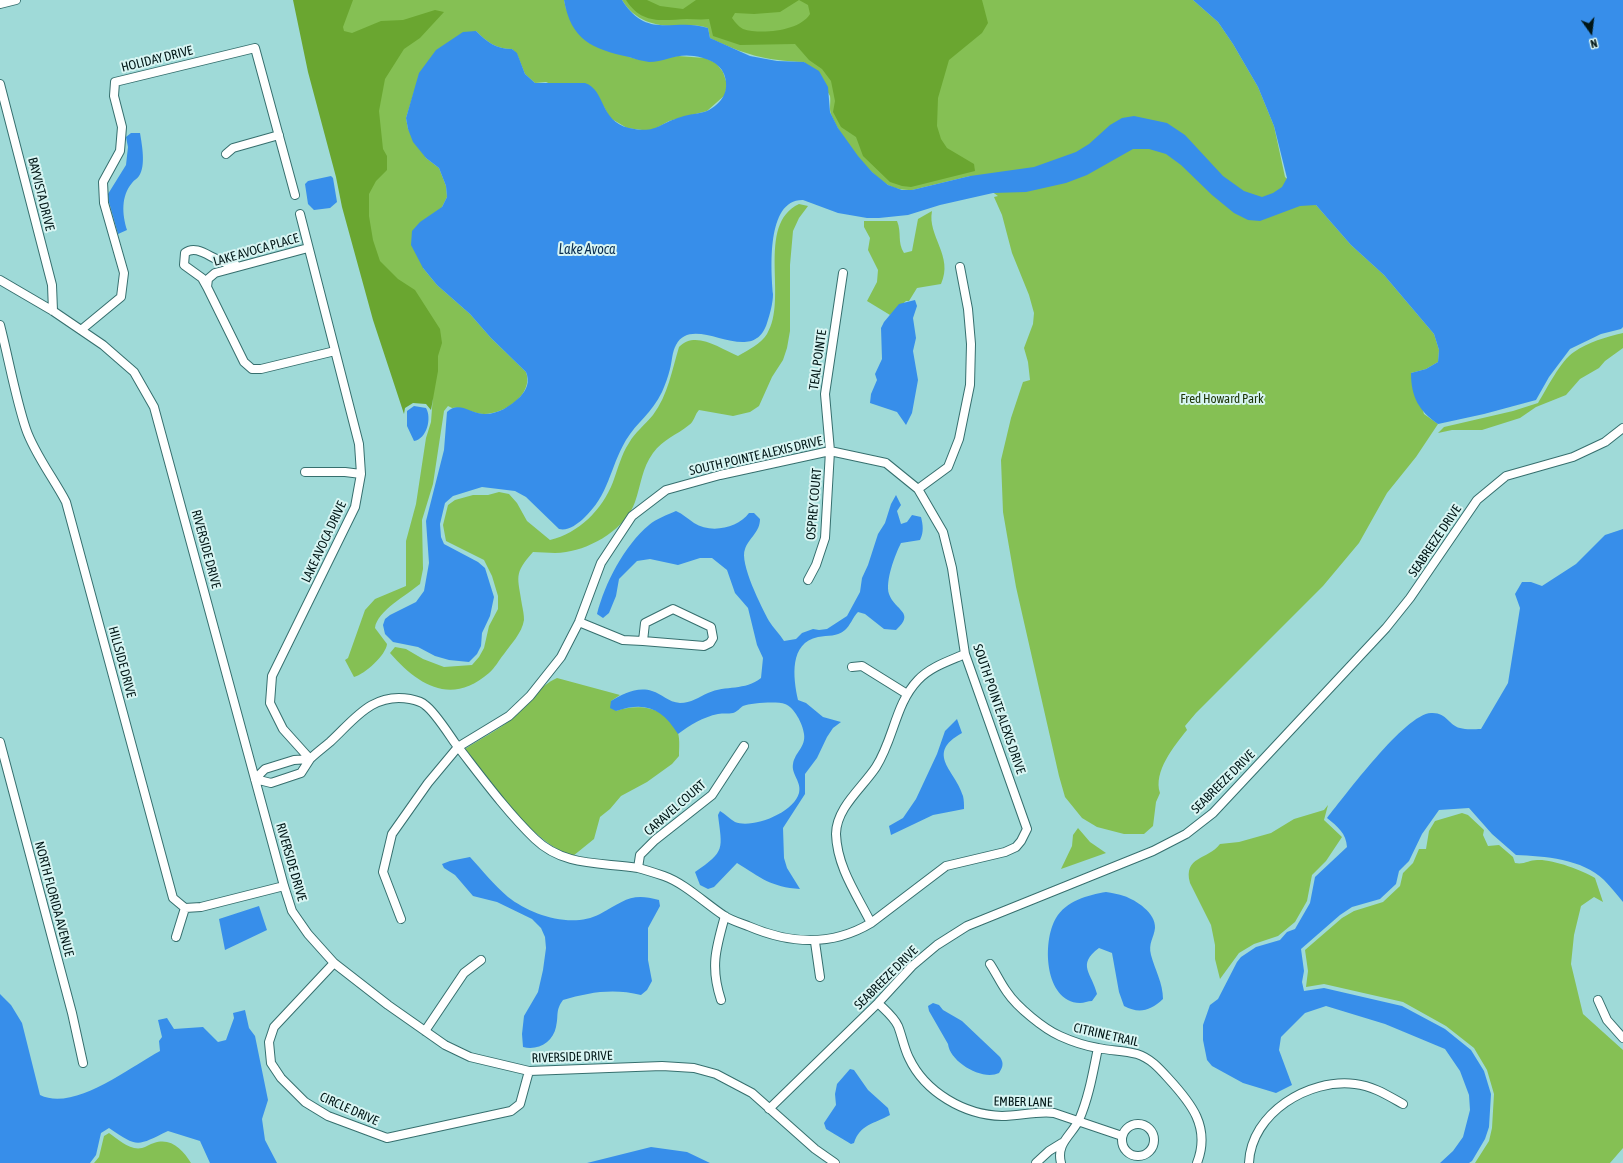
<!DOCTYPE html>
<html>
<head>
<meta charset="utf-8">
<style>
  body { margin:0 }
  #map { position:relative; width:1623px; height:1163px; overflow:hidden; background:#9fdad8; font-family:"Asap Condensed",sans-serif }
  canvas { display:block }
  .north { position:absolute; left:1571px; top:12px; width:40px; height:40px; -webkit-text-stroke:3px #d8f5f3; paint-order:stroke; rotate:166deg; font-size:11px; font-weight:700; line-height:16px; text-align:center; color:#011616 }
  .north::after { content:''; display:block; margin:auto; width:14px; height:18px; background:#011616; clip-path:polygon(50% 0,100% 100%,50% 72%,0 100%) }
</style>
</head>
<body>
<div id="map">
<canvas width="1623" height="1163"></canvas>
<div class="north">N</div>
</div>
<script>
const g = document.querySelector('canvas').getContext('2d');
g.lineJoin = 'round';
function fill(path, color) {
  g.fillStyle = color;
  g.fill(path, 'evenodd');
}
function trace(path, color, width, dash) {
  g.strokeStyle = color;
  g.lineWidth = width;
  g.lineCap = dash ? 'butt' : 'round';
  g.setLineDash(dash || []);
  g.stroke(path);
}
function drawText(font, color, halo, rows, align = 'center') {
  g.font = font + ' "Asap Condensed",sans-serif';
  g.lineWidth = 4;
  g.setLineDash([]);
  g.textBaseline = 'middle';
  g.strokeStyle = halo;
  g.fillStyle = color;
  for (const [text, x, y, turn = 0] of rows) {
    g.save();
    g.translate(x, y);
    g.rotate((+turn || 0) * Math.PI / 180);
    g.textAlign = isNaN(turn) ? turn : align;
    if (halo) g.strokeText(text, 0, 0);
    g.fillText(text, 0, 0);
    g.restore();
  }
}
fill(new Path2D(`
  M295 0H564L566 9 629 57 641 60 678 56 705 58 716 63 723 72 727 84 725 95 707 111 669 121 651 131 642 130 627 128 610 118 604 107 546 82 535 83 525 74 517 54 512 49C496 49 487 42 476 31L414 92 406 118 408 129 426 158 439 168 446 186 447 197 442 207 423 268 437 285 470 314 491 338 526 372C534 394 505 414 484 414 473 414 464 406 452 408L448 406 444 411 433 484 422 520 423 569 420 584C407 595 377 611 375 628L387 644C386 655 365 674 354 677L345 660 348 658 365 610 375 599 406 586V541L416 504 426 438 431 422 433 395 412 372Z
  M622 0H1193L1218 22 1233 44 1258 87 1274 126 1285 177 1316 205 1351 245 1384 275 1434 334 1439 350 1438 362 1426 369 1411 373 1424 414 1438 424 1416 457 1387 493 1359 543 1323 586 1196 713 1185 726 1187 730C1174 746 1153 772 1160 793L1156 802 1153 826 1144 834H1124L1097 827 1082 818 1065 797 1059 776 1016 587 1003 512 1001 460 1011 418 1023 382 1030 380 1028 362 1024 348 1033 324 1034 313 1029 295 1012 253 1002 215 994 197 998 196 970 176 912 190C903 190 895 189 888 185 867 172 840 137 831 114 829 109 831 102 830 96 827 89 809 69 804 62 767 61 742 54 710 38L708 28C697 24 689 26 677 26 654 26 635 21 622 0Z
  M799 204 808 206 799 218 793 231 790 265V331L787 348 783 360 772 377 759 406 750 412 733 416 699 410C695 414 694 422 689 425 677 435 663 439 653 453 642 468 641 485 635 502 626 528 593 548 566 552 555 554 544 552 533 552 513 574 518 577 522 605 523 610 524 615 524 620 522 633 511 644 504 654 499 660 495 668 489 673 451 706 418 685 390 653L395 647 406 649 423 659 444 667 472 665 479 657 484 648 489 626 498 609V596L492 576 484 560 446 541 443 525 448 505 455 500 473 495H488L499 492 509 494 517 503 527 521 550 540C579 533 602 510 613 482 618 469 621 455 629 443 635 432 645 425 653 415 668 395 672 370 679 347 696 330 720 349 738 356 748 350 761 344 767 334 789 299 755 225 799 204Z
  M932 211C927 236 954 256 941 284L917 288 909 301H906L890 315 867 301 877 282 878 270 868 250 870 238 864 227V221H897C902 233 897 242 904 253L912 251 918 219Z
  M1623 333V348L1605 361 1599 368 1580 379 1566 395 1536 407 1520 418 1482 430H1452L1438 433 1444 427 1513 411 1538 403C1546 390 1561 360 1574 352 1588 342 1606 337 1623 333Z
  M557 678 620 695 611 701 616 711C639 703 668 707 678 733 680 740 679 749 679 756L672 764 647 782 621 796 610 809 600 817 594 839 573 856C530 842 493 784 465 749 480 739 498 730 512 719 528 707 538 686 557 678Z
  M1328 805 1324 820 1342 837 1326 861 1312 875 1307 901 1295 922 1278 936 1254 944 1239 953 1220 979 1215 959V945L1211 925 1190 883C1183 856 1208 860 1220 844L1239 842 1271 833 1294 819 1324 810Z
  M1462 813 1468 815 1484 830 1483 835 1488 846 1499 845 1513 857 1515 863C1524 865 1529 860 1537 860 1552 859 1582 870 1595 878L1603 902 1594 897 1581 906 1574 935 1571 964 1583 1014 1623 1050V1148L1610 1163H1475L1489 1141 1492 1128 1494 1094 1487 1070 1474 1048 1446 1026 1403 1002 1324 984 1306 987 1308 971 1305 950 1342 918 1354 911 1383 902 1400 886 1403 873 1413 863 1419 849H1426L1429 831 1435 821Z
  M1078 828 1090 842 1106 853 1061 869 1072 846 1073 835Z
  M109 1133C118 1139 130 1151 142 1148 146 1147 150 1144 154 1143 171 1137 183 1150 191 1163H94L99 1157 104 1136Z`), '#85c054');
fill(new Path2D(`
  M293 0H353L343 27 344 31 352 33 381 21 403 20 435 10 444 12 420 38 404 49 385 79 379 111 383 149 387 156V170L376 181 369 194V216L373 240 380 261 398 279 415 290 440 329 442 343 438 356V371L431 410 426 404 413 403 405 408 404 414 373 320 342 207 336 177 308 72Z
  M626 0H647L660 6 683 9 696 0H982L988 23 982 33 949 60 938 98 937 126 941 139 947 148 974 164 975 171 911 187 902 186 890 182 863 156 856 137 841 127 833 112 835 101 831 81 822 69 809 60 795 44 740 45 713 36 709 19C701 20 694 19 687 19 662 20 642 25 626 0ZM799 0 808 5 810 14C800 31 761 35 743 29 739 27 735 22 732 18L735 13 754 14 780 12Z`), '#6aa630');
fill(new Path2D(`
  M564 0H622C648 41 674 17 708 28L710 38 750 56 777 61 804 62 819 71 828 87 830 112 838 128 858 156 872 172 888 185 902 190H912L970 176 1034 167 1076 152 1089 144 1110 125 1122 118 1134 116 1167 123 1185 135 1223 176 1244 191 1262 197 1273 193 1282 187 1287 178 1274 126 1258 87 1233 44 1218 22 1193 0H1623V327L1621 329 1601 334 1570 349 1549 377 1536 400 1484 414 1438 424C1419 411 1411 397 1411 373L1426 369 1438 362 1439 350 1434 334 1384 275 1351 245 1316 205 1300 206 1260 221 1248 220 1234 213 1212 195 1181 165 1166 154 1149 149H1133L1087 175 1066 183 1026 192 993 193 940 205 908 215 879 218H867L838 213 803 200C766 199 771 270 773 294 773 303 770 314 767 323 752 370 694 311 676 345 672 352 672 362 670 369 668 377 665 385 662 392 652 413 637 422 626 440 609 469 610 494 583 519 576 525 568 531 559 529L526 497 515 491 482 487 453 496 445 503 440 524 441 537 444 544 478 562 485 568 494 597 490 616 482 633 481 646 477 654 469 662 449 660 435 656 418 647 393 642 385 634 383 625 385 619 390 615 416 602 424 591 429 563 426 521 444 450 447 412C459 400 471 414 485 414 499 414 510 406 520 397 527 389 530 382 526 372L491 338 470 314 437 285 423 268 411 245 412 231 420 222 442 207 447 197 446 186 439 168 426 158 413 142 408 129 406 118 419 73 436 50 463 32 476 31C487 42 496 49 512 49L517 53 525 74 535 83H585C606 90 599 121 629 128 657 134 657 124 681 117 689 114 699 114 707 111 723 103 730 90 724 74 719 62 706 58 694 56 676 53 665 62 649 62 642 61 635 59 629 57 592 49 571 40 564 0Z
  M131 133H140C142 145 146 166 139 176 137 179 134 180 132 183 121 196 122 214 127 230L118 234 109 202 108 194 126 165 128 147 126 137Z
  M331 176 333 178 337 202 330 208 314 210 308 204 305 184 308 181Z
  M915 300 917 306 913 318 916 338 913 351 918 380 912 413 906 425 897 412 870 403 871 394 877 380 875 374 882 359 881 328 884 322 899 304Z
  M414 406 426 408C432 418 427 439 414 441L407 426V411Z
  M896 495 901 505 897 511 901 524 907 522 912 515 921 517C923 525 924 532 920 540L901 543C895 555 885 581 889 594 895 611 916 612 896 630L884 629 865 614 858 612C853 617 850 626 845 630 837 637 828 635 818 637 789 643 793 677 798 700L806 703 823 717 841 722 833 728 827 737 817 758 805 774V794L783 828 784 858 787 868 800 889C771 887 761 878 737 863L714 887 708 889 700 885 695 872C726 851 722 849 718 815L720 811C725 814 730 819 735 822 752 829 794 813 799 793 802 782 791 774 793 764 795 752 806 747 804 734 803 724 794 707 785 704 777 701 751 703 743 706 740 708 737 712 733 713 728 714 723 713 718 714 703 717 690 725 678 734 662 708 645 701 616 711L610 708 611 701C622 694 638 686 652 691 662 694 668 702 680 703 691 703 699 697 708 693 726 685 745 691 761 678L763 658 757 645 748 608 735 593 727 570 712 558H700L678 565 650 559 637 561 619 579 616 596 609 613 603 618 597 614C605 583 624 546 649 525 656 519 667 515 676 511 683 514 688 519 694 523 711 534 738 528 749 513H754L760 519C760 532 749 538 745 549 739 563 762 608 769 621 773 628 780 634 784 641L796 639 802 633 813 629 819 630 827 629 847 616 860 592 862 578 868 565 878 534 885 523 891 504Z
  M1623 529V902C1617 895 1611 887 1604 880 1583 859 1544 856 1516 855L1492 834 1469 808 1439 810 1422 834 1409 861 1399 871 1396 884 1380 899 1352 907 1340 915 1301 949 1304 971 1302 982 1304 991 1324 988 1402 1006 1445 1029 1471 1050 1484 1071 1491 1094 1489 1127 1485 1139 1472 1161 1469 1163H1440L1453 1151 1463 1137 1470 1110 1469 1095 1460 1071 1445 1049 1385 1024 1326 1006 1305 1013 1281 1037 1279 1050 1292 1085 1276 1093 1243 1083 1212 1066 1207 1060 1203 1040V1025L1210 1005 1218 999 1237 962 1241 957 1256 947 1280 940 1287 932 1295 929 1310 903 1315 877 1347 847C1346 833 1338 827 1327 818 1345 796 1405 714 1431 713 1447 712 1448 725 1460 728 1466 730 1475 729 1481 729L1508 683 1520 608 1515 594 1522 582H1531L1542 586 1576 564 1605 535Z
  M957 719 962 733C924 754 956 771 963 796 964 800 964 805 964 809L933 815 891 835 889 826 903 818 916 799 937 754 945 731Z
  M470 857C482 870 494 885 508 897 531 915 572 929 600 914 624 901 631 892 659 900L660 906 648 928V960L652 981 647 990 641 995C614 988 589 992 563 1000 555 1011 559 1015 556 1027 553 1042 538 1051 523 1047L522 1034 524 1016 538 992 543 970 546 948 545 937 541 928 532 919 497 902 473 896 455 875 444 868 442 864 450 861Z
  M1106 892C1112 893 1119 894 1124 896 1136 900 1156 913 1155 928 1154 938 1148 943 1151 955 1155 970 1163 983 1163 999 1150 1011 1139 1014 1124 1006L1119 992 1112 953 1099 948C1076 965 1092 973 1097 994L1092 1001C1088 1001 1084 1003 1080 1003 1044 1002 1042 941 1056 918 1066 901 1088 895 1106 892Z
  M259 906 267 930 225 950 219 919Z
  M0 994 11 1005 22 1023 40 1095C74 1112 130 1067 160 1051L159 1041 162 1037 158 1020 167 1018 174 1029 203 1027 218 1042 226 1040 234 1018 233 1013 245 1010 249 1028 255 1036 268 1100 262 1119 265 1140 277 1163H210L200 1141 168 1131C137 1146 138 1148 109 1128L101 1133 96 1155 90 1163H0Z
  M933 1003 939 1005 943 1010 962 1021 1000 1057C1004 1063 1003 1067 999 1073 982 1081 950 1062 948 1044L929 1011 928 1006Z
  M850 1069 854 1070 868 1090 888 1108 890 1115C874 1124 860 1124 854 1143L851 1144 826 1129 824 1123 836 1105 835 1094 837 1084Z
  M651 1147 687 1152 710 1163H587Z`), '#378eea');
const minor = new Path2D(`
  M0 4 16 0
  M0 84 52 285 53 311
  M226 154 233 148 279 135
  M300 214 359 444 361 474 355 507 272 676 270 703 283 729 310 759C316 753 323 748 330 742 354 720 372 692 410 699 415 700 422 702 425 705 434 711 448 733 455 743 480 775 506 811 535 839 564 867 601 862 638 868 646 870 655 873 664 876 684 883 705 903 723 915 730 920 740 923 748 926 790 944 831 947 871 923L946 866 1005 852 1016 847 1021 841 1027 829 965 654 952 568 943 532 918 489 886 463 830 451 720 475 666 490 632 516 601 563 579 622 561 657 530 696 509 716 458 747 428 783 392 834 383 872 401 919
  M308 248 215 273 208 279 207 287 244 362 252 369H261L335 351
  M0 280 53 311 103 345 134 372 154 407 284 886 292 911 308 934 334 963 388 1005 445 1045 470 1057 529 1071 662 1066 694 1068 716 1074 752 1093 815 1149 835 1163
  M207 287 202 278 184 265 185 253C199 242 215 265 235 264
  M0 325C9 360 15 396 26 429 34 453 54 479 66 502L173 898 185 908 201 907 284 886
  M81 330 121 297 124 273 104 203 103 182 120 151 122 127 114 96 115 82 255 48 295 195
  M305 472H345L361 474
  M918 489 948 467 959 439 970 385 971 344 968 309 960 267
  M808 580 816 565 825 538 830 451 825 394 843 273
  M673 609 711 627 713 638 710 643 704 646 643 641 645 623Z
  M579 622 623 640 643 641
  M852 667 862 666 907 694
  M0 742 72 1013 83 1063
  M310 759 301 773 271 783 255 779 265 769 294 760Z
  M638 868 640 855 655 840 712 795 744 746
  M871 923C857 895 837 867 836 834 836 808 863 787 876 767 894 739 895 704 918 680 930 667 949 661 965 654
  M176 937 185 908
  M815 942 820 977
  M334 963 274 1027 269 1042 271 1063 281 1078 305 1102 328 1116 387 1138 511 1111 520 1104 529 1071
  M990 964C996 973 1001 984 1007 992 1017 1007 1044 1029 1060 1036 1071 1041 1086 1046 1098 1048 1111 1051 1124 1050 1137 1054 1150 1058 1159 1068 1168 1078 1191 1103 1211 1127 1197 1163
  M721 1000C710 967 716 948 725 916
  M1598 1000 1607 1020 1623 1038
  M878 1003C885 1010 894 1017 898 1026 902 1036 904 1048 909 1058 925 1092 964 1115 1002 1116 1019 1116 1036 1111 1054 1113L1122 1136
  M425 1031 464 973 481 960
  M769 1109 878 1003 912 966 937 945 967 926 1153 851 1186 834 1213 813 1386 628 1410 598 1477 500 1506 476 1573 457 1605 442 1623 428
  M1122 1140a16 16 0 1 1 32 0a16 16 0 1 1-32 0Z
  M1036 1163 1049 1151 1062 1143
  M1061 1163C1056 1143 1071 1136 1079 1120 1089 1097 1093 1072 1098 1048
  M1249 1163C1251 1113 1309 1078 1355 1084 1373 1086 1387 1095 1403 1104`);
trace(minor, '#366f6e', 10);
trace(minor, '#fff', 8);
drawText('13px', '#011616', '#d8f5f3', [
  ["HOLIDAY DRIVE",157,59,-14],
  ["BAYVISTA DRIVE",41,194,76],
  ["LAKE AVOCA PLACE",256,250,-16],
  ["TEAL POINTE",818,360,-82],
  ["SOUTH POINTE ALEXIS DRIVE",756,456,-13],
  ["OSPREY COURT",814,504,-85],
  ["SEABREEZE DRIVE",1435,541,-56],
  ["LAKE AVOCA DRIVE",324,542,-65],
  ["RIVERSIDE DRIVE",206,549,75],
  ["HILLSIDE DRIVE",122,662,75],
  ["SOUTH POINTE ALEXIS DRIVE",999,709,71],
  ["SEABREEZE DRIVE",1223,782,-45],
  ["CARAVEL COURT",675,808,-41],
  ["RIVERSIDE DRIVE",291,862,74],
  ["NORTH FLORIDA AVENUE",54,899,75],
  ["SEABREEZE DRIVE",886,978,-45],
  ["CITRINE TRAIL",1106,1035,13],
  ["RIVERSIDE DRIVE",572,1057,-2],
  ["EMBER LANE",1023,1102,1],
  ["CIRCLE DRIVE",349,1109,24]
]);
drawText('13px', '#1d3506', '#d8f5f3', [
  ["Fred Howard Park",1222,399]
]);
drawText('italic 14px', '#092c50', '#d8f5f3', [
  ["Lake Avoca",587,250]
]);
</script>
</body>
</html>
